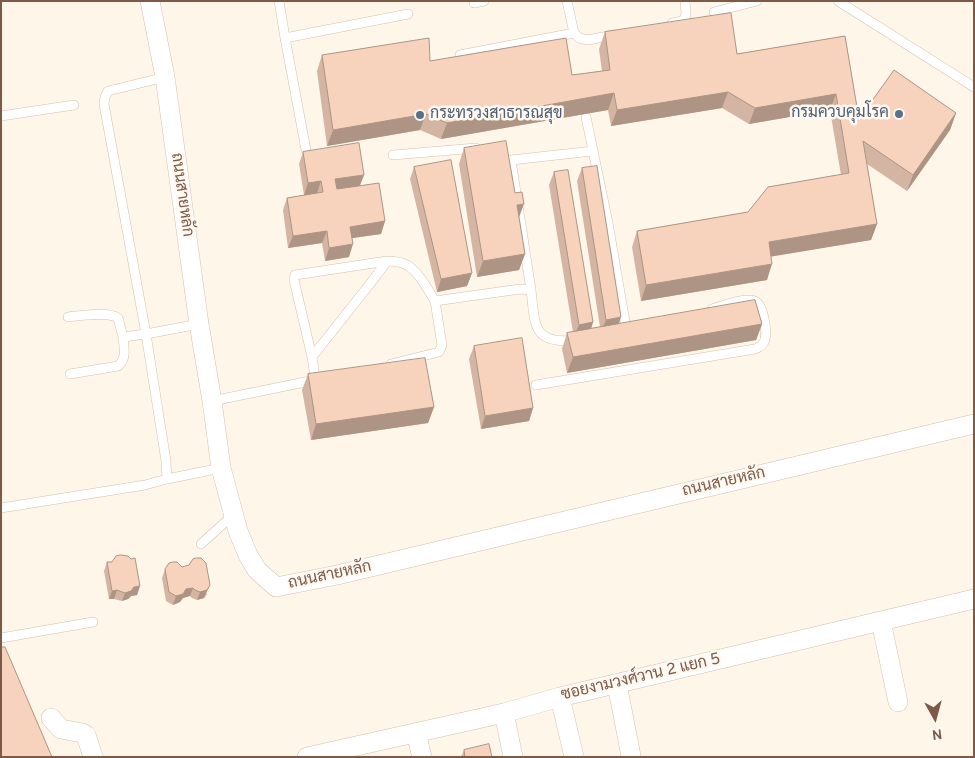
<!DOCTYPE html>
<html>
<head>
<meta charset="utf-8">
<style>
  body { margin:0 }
  #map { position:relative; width:975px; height:758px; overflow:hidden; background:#fef6e9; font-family:Overpass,sans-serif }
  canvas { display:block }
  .frame { position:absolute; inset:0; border:2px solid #7d5a48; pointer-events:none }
  .north { position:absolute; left:910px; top:693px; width:50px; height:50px; -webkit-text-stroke:4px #fff9f1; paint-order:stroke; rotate:173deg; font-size:14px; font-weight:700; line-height:20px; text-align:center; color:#7d5a48 }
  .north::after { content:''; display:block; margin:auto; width:18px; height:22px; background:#7d5a48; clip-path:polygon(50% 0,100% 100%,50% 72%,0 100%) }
</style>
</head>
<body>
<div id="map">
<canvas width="975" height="758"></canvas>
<div class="frame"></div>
<div class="north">N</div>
</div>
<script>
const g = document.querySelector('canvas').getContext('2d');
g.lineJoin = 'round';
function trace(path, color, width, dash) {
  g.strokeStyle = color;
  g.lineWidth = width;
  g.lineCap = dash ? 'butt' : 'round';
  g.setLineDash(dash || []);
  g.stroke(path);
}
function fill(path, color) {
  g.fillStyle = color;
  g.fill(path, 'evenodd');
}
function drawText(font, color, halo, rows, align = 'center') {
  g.font = font + ' Overpass,Sarabun,sans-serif';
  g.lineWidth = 5;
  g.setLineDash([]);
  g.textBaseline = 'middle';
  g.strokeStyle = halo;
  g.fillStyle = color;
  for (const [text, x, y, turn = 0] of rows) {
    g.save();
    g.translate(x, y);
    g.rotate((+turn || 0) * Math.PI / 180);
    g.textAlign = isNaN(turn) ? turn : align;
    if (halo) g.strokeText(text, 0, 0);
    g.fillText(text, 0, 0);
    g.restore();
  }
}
const service = new Path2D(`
  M279 1 285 38 306 150
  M567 1 574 33 579 38 588 40 613 35
  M838 1 974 87
  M474 3 484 1
  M714 12 757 1
  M672 23 683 21 686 15 685 1
  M285 38 408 14
  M460 55 574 33
  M1 116 74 105
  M586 117 608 223 627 333
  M393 155 476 148
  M531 290C535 324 532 345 575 340
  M68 317C81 316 108 311 118 318L123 337
  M312 357 294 280 295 275 387 261
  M391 364 439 352 442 345 435 301 520 289 531 290 511 160 593 151
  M70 374 118 366C127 359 124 348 123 337L146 334 199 324
  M315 380 314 370 312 357 373 280 387 261C394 261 401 262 407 265 419 272 428 290 435 301
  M536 385 755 349C759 347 762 347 764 342 768 335 764 305 755 301 744 297 723 306 712 309
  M212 401 315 380
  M167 479 221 468
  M1 508 145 485 167 479 166 461 146 334 104 104 105 97 108 91 165 77
  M201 544 233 515
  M1 638 93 622`);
const minor = new Path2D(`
  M150 1 165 77 199 324 212 401 221 468 238 531 248 555 257 570 276 587 337 575 974 424
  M881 621 898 702
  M617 684 631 756
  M560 697 574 757
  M504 713 513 757
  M51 718 61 729 82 733 86 735 93 757
  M416 733 422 757
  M307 757 504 713 560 697 974 599`);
trace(service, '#d5bfaf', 10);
trace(minor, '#d5bfaf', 20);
trace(service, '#fff', 9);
trace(minor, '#fff', 19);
fill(new Path2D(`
  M605 32 737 54 845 36 859 119 956 113 950 130 907 191 867 164 877 224 871 240 771 256 767 280 641 301 632 247 637 231 748 212 841 175 830 110 749 124 722 108 611 126 608 110 441 139 420 130 327 146 317 71 322 55 430 61 572 75 602 71 599 49Z
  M464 148 519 218 525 254 519 270 477 277 459 164Z
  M303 152 364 175 360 186 385 221 381 234 352 238 349 257 325 261 322 243 288 248 283 210 287 198 304 195 299 164Z
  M414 167 472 273 467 286 437 292 410 179Z
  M582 168 619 324H762L756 340 567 373 562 349 567 333 573 332 549 185 554 172 593 322 591 329 600 327 577 181Z
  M474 346 533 408 529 421 481 429 469 359Z
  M308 374 434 407 428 423 311 440 302 390Z
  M107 562H112L140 586 137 595 131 596 128 599 122 601 114 599H109L104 571Z
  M165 569 207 594 204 598 197 600 192 598 190 596 183 598 180 602 173 605 166 601 162 578Z
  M464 750 492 757H461Z`), '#d4b5a3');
fill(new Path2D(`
  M728 92 722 108 611 126 617 110Z
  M614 93 608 110 441 139 447 123Z
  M836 94 830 110 749 124 755 108Z
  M956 113 950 130 907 191 913 175Z
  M426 114 420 130 327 146 333 130Z
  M364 175 359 187 331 191 335 179Z
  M321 181 317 193 304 195 308 183Z
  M524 204 518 220 517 205Z
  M385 221 381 234 346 239 350 227Z
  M877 224 871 240 763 258 769 242Z
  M327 231 322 243 288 248 293 236Z
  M353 244 349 257 325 261 329 248Z
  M525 254 519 270 477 277 483 261Z
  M772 264 767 280 641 301 646 285Z
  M472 273 467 286 437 292 441 279Z
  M621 317 617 330 601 332 606 320Z
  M593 322 589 335 574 337 579 325Z
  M762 324 756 340 567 373 573 357Z
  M434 407 428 423 311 440 316 424Z
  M533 408 529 421 481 429 485 416Z
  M210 585 204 598 197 600 200 592Z
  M140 586 137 595 131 596 128 599 122 601 125 593 134 587Z
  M193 588 190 596 183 598 180 602 173 605 176 596 186 589Z
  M117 590 114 599H109L112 591Z`), '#ad9484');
const building = new Path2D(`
  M731 13 737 54 845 36 859 119 894 70 956 113 913 175 863 141 877 224 769 242 772 264 646 285 637 231 748 212 768 187 849 173 836 94 755 108 728 92 617 110 614 93 447 123 426 114 333 130 322 55 429 38 430 61 566 38 572 75 610 70 605 32Z
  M506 141 515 193 522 192 524 204 517 205 525 254 483 261 464 148Z
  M359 143 364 175 335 179 337 189 379 183 385 221 350 227 353 244 329 248 327 231 293 236 287 198 323 192 321 181 308 183 303 152Z
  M451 160 472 273 441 279 414 167Z
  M597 166 621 317 606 320 582 168Z
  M568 170 593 322 579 325 554 172Z
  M755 300 762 324 573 357 567 333Z
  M522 338 533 408 485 416 474 346Z
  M425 358 434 407 316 424 308 374Z
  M121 555 128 556 131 559 135 558 140 586 134 587 131 591 125 593 117 590 112 591 107 562H112L116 556Z
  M197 558H201L206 563 210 585 207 590 200 592 195 590 193 588 186 589 183 594 176 596 169 592 165 569 169 563 173 562H177L182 567 189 565 193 559Z
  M1 647H5L52 757H1Z
  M489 744 492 757H465L464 750Z`);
fill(building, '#f7d3bd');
trace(building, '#ad9484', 1);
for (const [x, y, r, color] of [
  [899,114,5,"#5c6f8a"],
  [420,115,5,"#5c6f8a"]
]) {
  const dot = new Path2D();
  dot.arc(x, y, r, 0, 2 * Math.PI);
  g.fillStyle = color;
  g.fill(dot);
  trace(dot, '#fff9f1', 2);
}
drawText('16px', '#4e5e75', '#fff9f1', [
  ["กรมควบคุมโรค",889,114],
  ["กระทรวงสาธารณสุข",430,115,"left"]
], 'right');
drawText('16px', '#7d5a48', '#fff9f1', [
  ["ถนนสายหลัก",181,195,82],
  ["ถนนสายหลัก",724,483,-13],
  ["ถนนสายหลัก",330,576,-12],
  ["ซอยงามวงศ์วาน 2 แยก 5",641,678,-13]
]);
</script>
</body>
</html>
